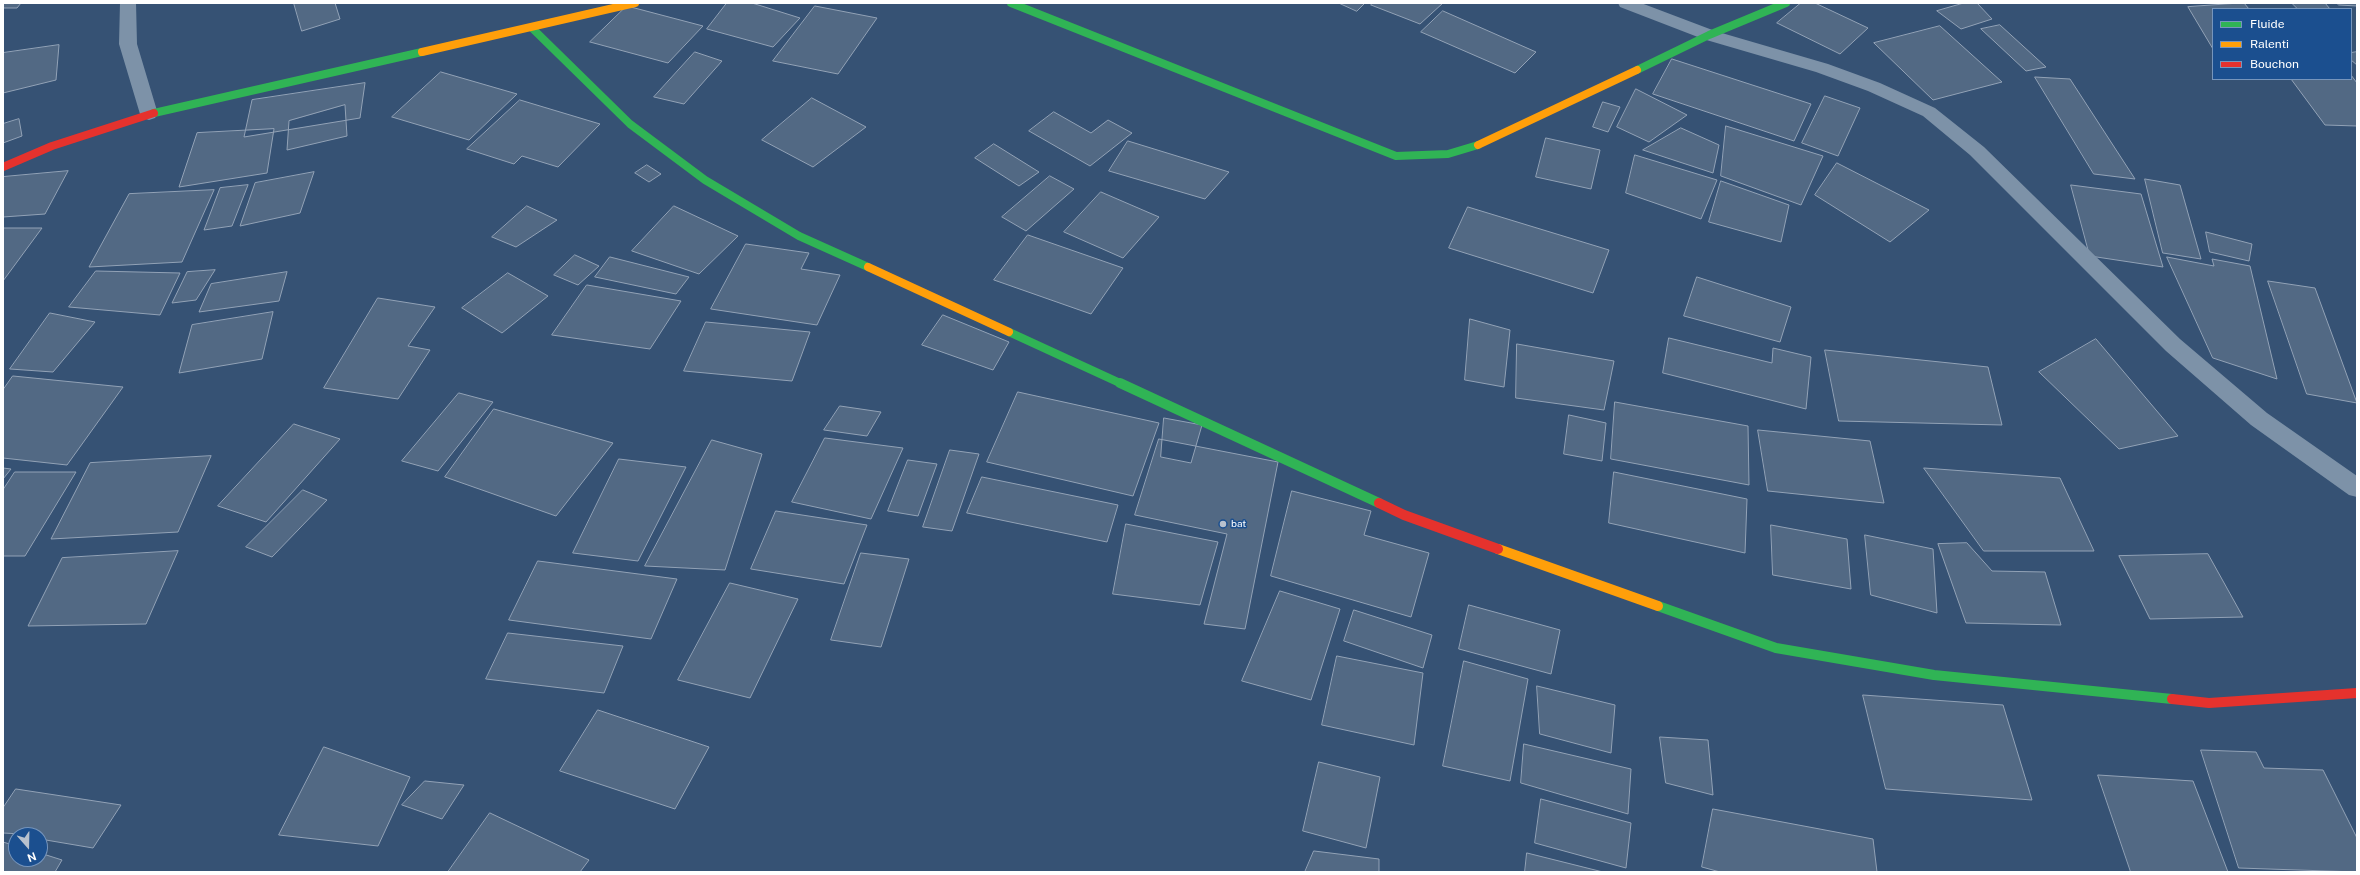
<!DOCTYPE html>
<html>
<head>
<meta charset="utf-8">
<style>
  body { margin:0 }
  #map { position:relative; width:2360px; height:875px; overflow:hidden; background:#365274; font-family:"Public Sans",sans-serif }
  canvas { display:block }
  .frame { position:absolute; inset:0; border:4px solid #fff; pointer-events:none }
  .legend { position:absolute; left:2212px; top:8px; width:140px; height:72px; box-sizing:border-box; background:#1b4f8f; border:1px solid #7695bc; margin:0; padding:5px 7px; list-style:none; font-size:12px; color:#fff }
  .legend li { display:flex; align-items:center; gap:8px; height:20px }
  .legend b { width:20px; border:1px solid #7695bc }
  .north { position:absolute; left:8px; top:827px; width:40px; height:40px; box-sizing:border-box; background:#1b4f8f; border:1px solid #7695bc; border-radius:50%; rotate:160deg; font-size:11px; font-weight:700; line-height:16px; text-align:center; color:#fff }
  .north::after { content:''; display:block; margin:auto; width:14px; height:18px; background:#b9c2ce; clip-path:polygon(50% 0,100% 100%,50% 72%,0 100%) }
</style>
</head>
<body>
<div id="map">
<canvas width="2360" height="875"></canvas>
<div class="frame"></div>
<ul class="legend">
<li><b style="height:5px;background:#30b455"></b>Fluide</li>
<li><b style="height:5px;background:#ff9f0a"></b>Ralenti</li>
<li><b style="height:5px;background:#e5322d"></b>Bouchon</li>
</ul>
<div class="north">N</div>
</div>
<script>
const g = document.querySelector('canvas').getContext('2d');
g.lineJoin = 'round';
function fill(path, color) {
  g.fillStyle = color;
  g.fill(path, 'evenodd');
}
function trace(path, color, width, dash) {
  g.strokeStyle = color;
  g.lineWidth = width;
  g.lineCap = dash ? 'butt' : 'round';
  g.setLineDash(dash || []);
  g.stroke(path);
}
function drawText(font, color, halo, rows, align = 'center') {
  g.font = font + ' "Public Sans",sans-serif';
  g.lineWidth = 3;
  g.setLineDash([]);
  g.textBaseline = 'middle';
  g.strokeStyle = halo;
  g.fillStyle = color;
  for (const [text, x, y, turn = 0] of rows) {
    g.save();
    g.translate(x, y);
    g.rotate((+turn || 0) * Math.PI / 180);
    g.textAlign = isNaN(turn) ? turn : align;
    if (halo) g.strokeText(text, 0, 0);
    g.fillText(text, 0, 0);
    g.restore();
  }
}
const building = new Path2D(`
  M3 3H21L17 8H3Z
  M294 3H335L340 19 302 31Z
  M727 3H752L800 18 773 47 707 29Z
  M1339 3H1365L1357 11Z
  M1373 3H1443L1420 24 1371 5Z
  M1801 3H1815L1868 28 1840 54 1777 23Z
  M1964 3H1977L1992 19 1961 29 1937 11Z
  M2244 3 2249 9H2213V49L2188 7Z
  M2292 3H2325L2330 9H2298Z
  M2337 3H2357V6L2339 5Z
  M627 6 703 26 668 63 590 42Z
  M815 6 877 18 838 74 773 61Z
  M1443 11 1536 52 1515 73 1421 32Z
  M2000 25 2046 67 2026 71 1981 29Z
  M1940 26 2002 82 1933 100 1874 43Z
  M59 45 56 80 3 93V53Z
  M695 52 722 61 684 104 654 97Z
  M2357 52V65L2351 60V53Z
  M1672 59 1811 104 1794 141 1653 94Z
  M441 72 517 94 469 140 392 117Z
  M2351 75 2357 83V126L2325 125 2291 79H2351Z
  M2035 77 2070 79 2135 179 2094 174Z
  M365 83 360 118 244 137 252 100Z
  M1636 89 1687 115 1649 142 1617 127Z
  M1825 96 1860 108 1838 156 1802 143Z
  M812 98 866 127 813 167 762 140Z
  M520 100 600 124 558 167 522 156 514 164 467 149Z
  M1603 102 1620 107 1608 132 1593 127Z
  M345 105 347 136 287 150 289 121Z
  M1054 112 1091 133 1108 120 1132 133 1090 166 1029 131Z
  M19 119 22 136 3 143V124Z
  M1726 126 1823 156 1801 205 1721 176Z
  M1681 128 1719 145 1713 173 1643 150Z
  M274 129 267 173 179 187 197 133Z
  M1546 138 1600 150 1591 189 1536 177Z
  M1128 141 1229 172 1205 199 1109 171Z
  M994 144 1039 172 1019 186 975 158Z
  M1635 155 1717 180 1701 219 1626 193Z
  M1837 163 1929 210 1890 242 1815 195Z
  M647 165 661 174 649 182 635 173Z
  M68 171 45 214 3 217V177Z
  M314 172 300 213 240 226 255 183Z
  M1050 176 1074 189 1026 231 1002 217Z
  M2145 179 2180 185 2201 259 2163 253Z
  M1721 181 1789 205 1781 242 1709 222Z
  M248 185 232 226 204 230 220 188Z
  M2071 185 2141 194 2163 267 2090 256Z
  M214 190 182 262 89 267 129 194Z
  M1101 192 1159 217 1123 258 1064 232Z
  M527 206 557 220 516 247 492 237Z
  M674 206 738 236 699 274 632 251Z
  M1468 207 1609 250 1593 293 1449 248Z
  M3 228H42L3 281Z
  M2206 232 2252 244 2249 261 2210 252Z
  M1028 235 1123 268 1091 314 994 280Z
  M746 244 809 253 801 269 840 275 817 325 711 309Z
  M575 255 599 266 578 285 554 275Z
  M610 257 689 277 676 294 595 277Z
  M2167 257 2214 266 2212 259 2250 266 2277 379 2213 358Z
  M215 270 196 300 172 303 187 272Z
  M96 271 180 273 160 315 69 307Z
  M287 272 279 301 199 312 211 284Z
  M508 273 548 296 502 333 462 308Z
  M1697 277 1791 307 1780 342 1684 316Z
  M2268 281 2315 288 2357 403 2307 394Z
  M587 285 681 301 650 349 552 335Z
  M378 298 435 307 408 346 430 350 398 399 324 388Z
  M273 312 262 359 179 373 192 325Z
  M50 313 95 322 53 372 10 369Z
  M943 315 1009 342 993 370 922 345Z
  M1470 319 1510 330 1504 387 1465 380Z
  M706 322 810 332 792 381 684 371Z
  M1669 338 1772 363 1773 348 1811 357 1806 409 1663 373Z
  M2096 339 2178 436 2119 449 2039 372Z
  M1517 344 1614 361 1604 410 1516 398Z
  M1825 350 1988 367 2002 425 1839 421Z
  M13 376 123 387 67 465 3 458V390Z
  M1018 392 1159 423 1133 496 987 462Z
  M459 393 493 402 438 471 402 461Z
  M1615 402 1748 426 1749 485 1611 459Z
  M840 406 881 412 867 436 824 430Z
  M494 409 613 443 556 516 445 477Z
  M1569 415 1606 423 1602 461 1564 454Z
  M1164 418 1202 425 1191 463 1161 457Z
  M294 424 340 439 266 522 218 506Z
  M1758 430 1870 441 1884 503 1768 491Z
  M825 438 903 448 871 519 792 502Z
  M1159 439 1278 462 1245 629 1204 624 1227 534 1135 515Z
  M712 440 762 454 725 570 645 566Z
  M950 450 979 454 952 531 923 527Z
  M211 456 178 532 51 539 90 463Z
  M619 459 686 467 638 561 573 553Z
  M908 460 937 464 918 516 888 511Z
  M3 468 11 469 3 479Z
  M1924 468 2060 478 2094 551H1984Z
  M15 472H76L25 556H3V490Z
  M1614 472 1747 499 1745 553 1609 523Z
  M982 477 1118 505 1107 542 967 513Z
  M303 490 327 500 272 557 246 547Z
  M1292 491 1371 511 1364 535 1429 553 1411 617 1271 576Z
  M776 511 867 525 844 584 751 569Z
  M1126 524 1218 542 1200 605 1113 594Z
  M1771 525 1847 539 1851 589 1773 575Z
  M1865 535 1933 549 1937 613 1871 595Z
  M1967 543 1992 571 2045 572 2061 625 1966 623 1938 544Z
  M178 551 146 624 28 626 62 558Z
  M861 553 909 559 881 647 831 640Z
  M2208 554 2243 617 2150 619 2119 556Z
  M538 561 677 579 651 639 509 620Z
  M730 583 798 599 750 698 678 680Z
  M1280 591 1340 609 1311 700 1242 681Z
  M1469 605 1560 630 1551 674 1459 649Z
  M1354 610 1432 635 1423 668 1344 641Z
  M508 633 623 646 604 693 486 679Z
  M1337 656 1423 673 1414 745 1322 725Z
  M1464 661 1528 679 1510 781 1443 766Z
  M1537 686 1615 705 1611 753 1540 734Z
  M1863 695 2003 705 2032 800 1886 789Z
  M598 710 709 747 675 809 560 771Z
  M1660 737 1708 740 1713 795 1666 783Z
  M1524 744 1631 769 1628 814 1521 783Z
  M324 747 410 777 378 846 279 835Z
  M2201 750 2256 752 2264 768 2323 770 2357 838V872L2239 868Z
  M1319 762 1380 777 1366 848 1303 831Z
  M2098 775 2193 781 2228 872H2131Z
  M425 781 464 785 442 819 402 805Z
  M16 789 121 805 93 848 40 839V835L3 833V808Z
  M1541 799 1631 823 1626 868 1535 843Z
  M1713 809 1873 839 1877 872H1720L1702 867Z
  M490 813 589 860 580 872H448Z
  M3 842 16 846V859H40V853L62 860 55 872H3Z
  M1314 851 1379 859V872H1305Z
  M1527 853 1603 872H1525Z`);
fill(building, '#526984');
trace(building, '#92a2b6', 1);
fill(new Path2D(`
  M120 3H136L137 44 158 114 155 118 149 120 143 118 140 114 119 44Z
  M1618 3H1641L1715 31 1828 64 1880 83 1935 108 1984 147 2180 339 2267 413 2357 476V497L2349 495 2251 425 2166 351 1970 155 1923 116 1868 91 1816 72 1703 39 1620 7Z`), '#7d92a8');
trace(new Path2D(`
  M1011 3 1396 156 1448 154 1478 145
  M532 28 630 124 705 180 799 236 868 267
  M1637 70 1709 35 1786 3
  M154 113 422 52
  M1009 332 1122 384`), '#30b455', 8);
trace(new Path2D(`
  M1120 383 1379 503
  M1658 606 1776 648 1934 675 2172 699`), '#30b455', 10);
trace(new Path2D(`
  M422 52 635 3
  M1478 145 1637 70
  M868 267 1009 332`), '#ff9f0a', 8);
trace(new Path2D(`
  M1498 549 1658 606`), '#ff9f0a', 10);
trace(new Path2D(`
  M3 167 52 146 154 113`), '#e5322d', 8);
trace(new Path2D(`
  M1379 503 1404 515 1498 549
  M2172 699 2209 703 2357 693`), '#e5322d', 10);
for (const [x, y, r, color] of [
  [1223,524,4,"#b9c2ce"]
]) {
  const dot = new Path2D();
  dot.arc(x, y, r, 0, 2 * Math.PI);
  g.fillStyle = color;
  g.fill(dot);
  trace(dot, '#1b4f8f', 1.5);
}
drawText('10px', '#fff', '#1b4f8f', [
  ["bat",1231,524]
], 'left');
</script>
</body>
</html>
